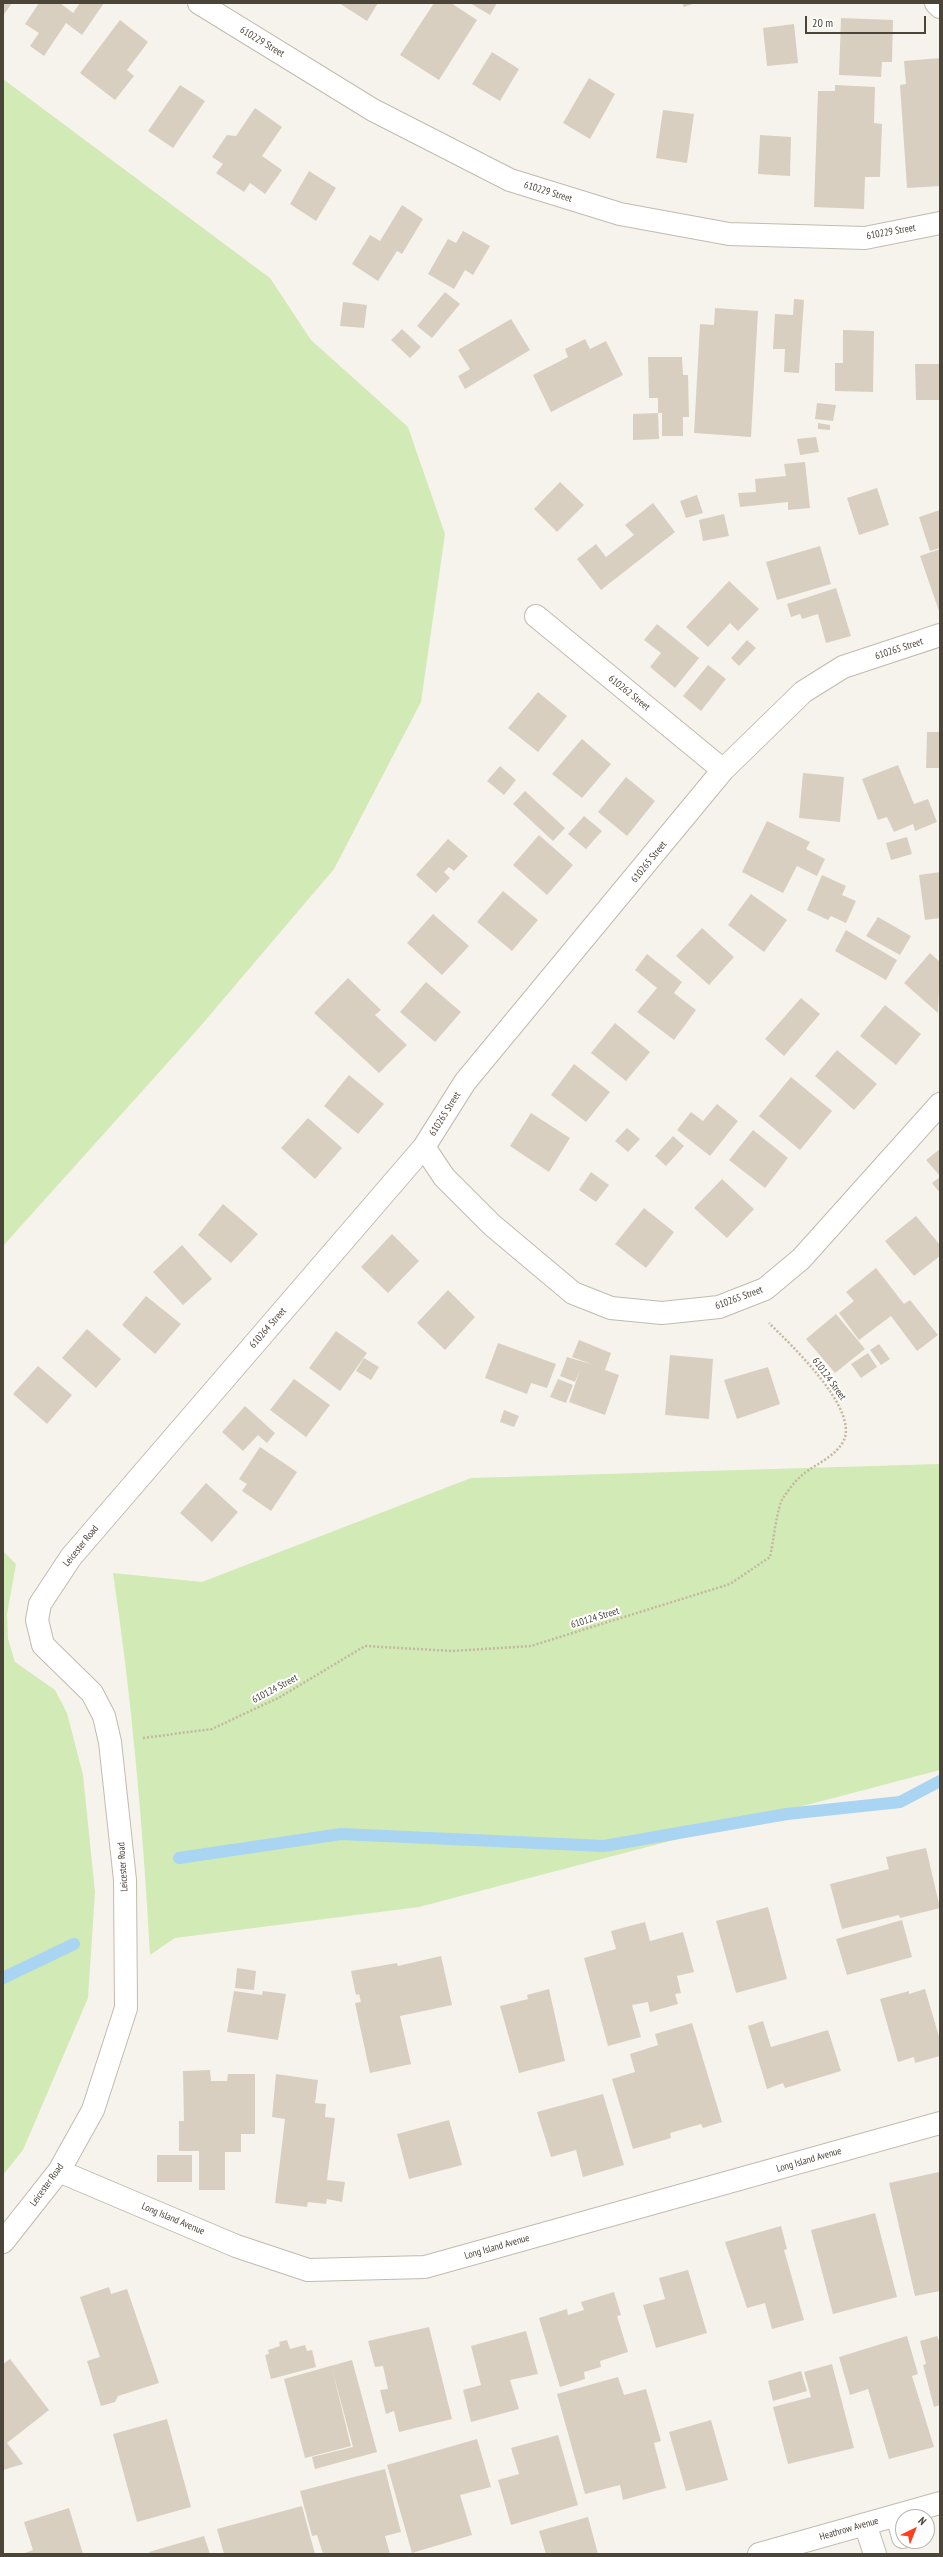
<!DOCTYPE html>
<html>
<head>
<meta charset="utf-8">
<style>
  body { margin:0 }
  #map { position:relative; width:943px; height:2557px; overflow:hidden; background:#f6f3ec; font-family:"PT Sans Narrow",sans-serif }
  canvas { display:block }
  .frame { position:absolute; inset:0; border:4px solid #4b4439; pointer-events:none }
  .north { position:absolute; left:895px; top:2509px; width:40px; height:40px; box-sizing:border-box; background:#fff; border:1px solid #b7b4b0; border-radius:50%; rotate:43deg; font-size:11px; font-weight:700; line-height:16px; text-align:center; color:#4b4439 }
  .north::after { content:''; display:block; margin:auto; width:14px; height:18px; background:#fc3f1d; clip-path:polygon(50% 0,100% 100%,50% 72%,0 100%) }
  .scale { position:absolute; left:805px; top:16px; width:121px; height:18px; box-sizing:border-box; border:2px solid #4b4439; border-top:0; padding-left:5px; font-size:12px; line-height:14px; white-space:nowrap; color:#4b4439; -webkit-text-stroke:3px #fff; paint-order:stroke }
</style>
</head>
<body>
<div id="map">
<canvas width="943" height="2557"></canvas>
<div class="frame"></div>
<div class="north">N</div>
<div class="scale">20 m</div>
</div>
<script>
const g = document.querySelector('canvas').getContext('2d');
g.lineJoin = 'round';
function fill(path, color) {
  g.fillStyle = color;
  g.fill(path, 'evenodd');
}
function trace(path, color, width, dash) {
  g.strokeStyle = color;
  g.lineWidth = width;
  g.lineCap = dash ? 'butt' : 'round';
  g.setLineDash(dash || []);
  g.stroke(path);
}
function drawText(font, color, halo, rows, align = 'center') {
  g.font = font + ' "PT Sans Narrow",sans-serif';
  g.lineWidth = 4;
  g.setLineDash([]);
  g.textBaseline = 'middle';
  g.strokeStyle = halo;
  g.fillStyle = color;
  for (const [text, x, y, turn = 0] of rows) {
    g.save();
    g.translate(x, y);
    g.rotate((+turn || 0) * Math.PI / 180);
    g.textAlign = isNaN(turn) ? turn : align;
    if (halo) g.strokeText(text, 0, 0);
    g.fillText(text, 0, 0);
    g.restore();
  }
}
fill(new Path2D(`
  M3 79 270 278 311 340 408 427 445 534 421 702 334 869 198 1029 3 1246Z
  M940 1464V1770L419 1907 175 1938 150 1955C143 1827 132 1700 113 1573L202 1582 471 1478Z
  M3 1551 16 1564 7 1614 8 1639 15 1662 55 1690 67 1713 83 1775 95 1892 88 1998 23 2150 3 2175Z`), '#d2eab5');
trace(new Path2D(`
  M179 1858 341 1834 604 1846 787 1814 900 1802 940 1781
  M3 1978 74 1944`), '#a9d4f2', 12);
fill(new Path2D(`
  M3 3H12L3 16Z
  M39 3H60L73 13 80 3H104L82 35 66 23 44 56 30 46 39 33 25 24Z
  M339 3H378L367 21Z
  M434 3H451L477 20 439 80 400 55Z
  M470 3H497L490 15Z
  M682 3H696L684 7Z
  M841 18 893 20 892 62H882L881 77 839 75Z
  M120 20 148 42 127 70 134 76 115 100 80 73Z
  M794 24 798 63 767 66 763 28Z
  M492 52 519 69 500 101 472 84Z
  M940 58V186L907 188 900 85 906 84 904 61Z
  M589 78 615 94 590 139 563 123Z
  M180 85 205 101 173 148 148 131Z
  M835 85 875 87 874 123 882 124 880 177H865L864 209 814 207 818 91H835Z
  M255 108 282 127 262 156 282 170 265 194 250 183 244 192 216 173 223 164 212 157 227 135 236 136Z
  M663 110 694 114 687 163 656 158Z
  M760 135 791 137 790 176 758 174Z
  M309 171 336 188 316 221 290 204Z
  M402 205 423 219 402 254 397 251 378 281 352 264 370 235 380 241Z
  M463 231 490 246 473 275 465 270 454 289 428 274 448 239 456 243Z
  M445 292 460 304 432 338 417 326Z
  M794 299 804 300 799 373 784 372 785 349H773L775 314 793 315Z
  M343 302 367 305 364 328 340 326Z
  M715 308 758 311 751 437 694 433 700 324 714 325Z
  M511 319 530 350 465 389 458 376 470 369 458 350Z
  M402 329 421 347 410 358 391 340Z
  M843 330 874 331 873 392 835 391V363H843Z
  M585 339 590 349 606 341 623 375 551 412 533 375 568 357 565 349Z
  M648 357H682L683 375H688L689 417H683V436H662V413H658V398H649Z
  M915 364H940V400H916Z
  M817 403 836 405 833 421 815 419Z
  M658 413 659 439 633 440V414Z
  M818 423 830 425V430L818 429Z
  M816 437 819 452 800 455 797 439Z
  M805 462 810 508 788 510V502L740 507 738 493 756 492 755 479 786 476 784 464Z
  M560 482 584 505 557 532 534 509Z
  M877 488 889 525 859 535 847 498Z
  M697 495 703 513 686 518 680 501Z
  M653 503 675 532 601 590 577 559 596 544 606 557 634 535 625 525Z
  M940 510V548L930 551 919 517Z
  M724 514 729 536 703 541 699 520Z
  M820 546 831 584 777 600 766 562Z
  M940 549V614L920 556Z
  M729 581 759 609 738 631 730 623 708 647 686 627Z
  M836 588 851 636 826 643 818 614 802 619 800 614 791 617 787 604Z
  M657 624 699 658 675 688 650 667 661 653 644 640Z
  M747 640 756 648 739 666 731 658Z
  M708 665 726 679 701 711 683 696Z
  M538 692 567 716 538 752 508 728Z
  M927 732H940V768H926Z
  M582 739 611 764 582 798 552 774Z
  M898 765 914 804 928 799 937 822 915 831 913 824 894 832 887 817 878 820 862 779Z
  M500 766 516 780 504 795 487 781Z
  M803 773 844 777 840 822 799 818Z
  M626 777 655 801 627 836 598 812Z
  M525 791 565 828 553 841 513 804Z
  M584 816 602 831 586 849 568 834Z
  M767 821 810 842 806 849 825 859 817 876 797 866 783 893 742 872Z
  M539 835 573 865 547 895 513 865Z
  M907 837 912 854 891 860 886 843Z
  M448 839 468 856 454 871 449 867 444 872 450 878 436 893 416 875Z
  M940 872V918L925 920 919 875Z
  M822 875 846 886 842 895 856 901 846 923 831 916 828 920 807 910Z
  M503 891 538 920 512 951 477 922Z
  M751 894 787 920 764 952 728 925Z
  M433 914 469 946 442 975 407 943Z
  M878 917 911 936 900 955 866 936Z
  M702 928 734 957 709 985 676 956Z
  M846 930 897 960 886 980 835 951Z
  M930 953 940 962 938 1013 904 983Z
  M647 954 682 982 674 993 696 1010 674 1040 637 1012 657 988 635 970Z
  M348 978 381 1010 375 1015 407 1045 379 1073 314 1013Z
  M426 982 461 1012 435 1042 400 1012Z
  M801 998 820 1014 784 1056 765 1039Z
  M885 1005 921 1034 896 1065 860 1036Z
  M615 1023 650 1052 626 1081 591 1053Z
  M837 1050 877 1084 854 1110 815 1076Z
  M574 1064 610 1092 586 1122 551 1095Z
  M349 1075 384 1104 358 1134 324 1106Z
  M791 1077 832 1111 800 1150 759 1116Z
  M717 1104 738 1121 710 1156 677 1130 691 1112 703 1121Z
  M531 1113 570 1138 549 1172 510 1146Z
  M308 1118 342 1148 315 1179 281 1148Z
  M627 1128 640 1139 628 1152 615 1141Z
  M753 1130 788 1158 765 1188 729 1160Z
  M673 1136 684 1146 666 1166 655 1156Z
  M940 1149V1176L926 1160Z
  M591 1172 609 1185 596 1202 579 1190Z
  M940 1177V1193L932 1183Z
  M722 1179 754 1209 727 1238 694 1208Z
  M223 1204 258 1234 231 1263 198 1235Z
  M644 1208 674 1232 646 1268 615 1244Z
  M916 1216 940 1245V1256L914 1276 885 1241Z
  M392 1234 419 1261 388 1293 361 1267Z
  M182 1245 212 1279 183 1305 153 1272Z
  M876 1268 904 1304 910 1300 938 1335 917 1351 891 1316 859 1340 839 1313 854 1301 846 1292Z
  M448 1290 475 1317 445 1350 417 1323Z
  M146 1296 181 1324 155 1354 122 1325Z
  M836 1314 865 1349 835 1373 806 1339Z
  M87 1329 121 1359 96 1388 62 1358Z
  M336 1331 367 1353 340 1391 309 1368Z
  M579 1340 611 1353 605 1370 619 1375 605 1415 569 1402 580 1370 575 1382 560 1376 567 1357 594 1365 572 1357Z
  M498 1343 556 1364 547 1388 531 1383 527 1394 485 1378Z
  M879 1344 890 1359 881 1365 870 1350Z
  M868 1353 877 1367 861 1378 851 1364Z
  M670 1355 713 1359 709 1419 665 1415Z
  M364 1358 379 1367 371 1380 356 1371Z
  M38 1366 72 1395 47 1424 13 1394Z
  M768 1367 780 1404 737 1419 724 1380Z
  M294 1379 330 1405 306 1437 270 1410Z
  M558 1379 573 1385 566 1403 550 1397Z
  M245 1406 275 1433 267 1443 258 1435 243 1451 222 1432Z
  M504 1410 519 1416 514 1427 500 1422Z
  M260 1447 297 1472 271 1511 242 1491 247 1484 239 1479Z
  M206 1483 238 1512 212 1542 180 1513Z
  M926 1848 940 1908 900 1918 899 1915 842 1929 830 1884 889 1869 886 1857Z
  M768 1907 787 1979 736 1993 716 1921Z
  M902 1920 912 1957 847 1975 836 1939Z
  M645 1922 650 1941 683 1932 694 1972 677 1976 681 1993 675 1994 678 2004 650 2012 648 2002 632 2005 641 2037 608 2046 584 1958 616 1949 611 1931Z
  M441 1956 452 2005 400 2016 411 2064 370 2073 355 2003 361 2002 359 1994 356 1995 351 1971 397 1963 398 1966Z
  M237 1968 256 1971 254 1990 235 1988Z
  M549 1989 565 2061 519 2073 500 2006 528 1999 527 1995Z
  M925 1989 940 2040V2056L915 2063 914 2057 898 2062 880 1999 909 1991V1994Z
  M234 1991 262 1995 263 1991 286 1994 278 2040 227 2032Z
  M763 2021 771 2047 828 2030 841 2071 785 2088 783 2083 767 2089 748 2026Z
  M692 2023 722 2122 703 2128 701 2124 670 2133 671 2138 633 2149 612 2079 635 2072 630 2054 658 2045 655 2034Z
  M210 2070 211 2081H227L228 2074H255V2134H241V2152H225V2190H199V2151H179V2121H184L183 2071Z
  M276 2074 318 2080 315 2103 326 2104 325 2117 335 2118 327 2180 345 2182 342 2202 327 2199 326 2204 308 2202 307 2207 275 2203 285 2119 272 2117Z
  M603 2094 624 2165 583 2177 576 2150 551 2157 537 2112Z
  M449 2120 462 2165 409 2179 397 2134Z
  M157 2155H192V2182H157Z
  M939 2172 940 2291 915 2296 889 2183Z
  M875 2213 897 2297 833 2314 811 2230Z
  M781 2226 787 2249 784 2250 804 2320 772 2329 765 2303 747 2308 725 2242Z
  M688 2270 707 2333 656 2348 643 2305 665 2299 659 2278Z
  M109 2287 111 2294 127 2289 159 2383 118 2396 115 2402 101 2406 87 2361 100 2357 80 2297Z
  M614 2292 621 2315 617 2316 628 2352 600 2361 601 2367 584 2372 585 2379 560 2387 539 2318 567 2309 568 2315 584 2310 581 2302Z
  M429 2327 452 2419 399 2432 394 2411 386 2414 380 2390 388 2389 383 2366 375 2367 368 2341Z
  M526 2331 538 2374 510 2380 519 2409 471 2422 463 2390 481 2385 471 2346Z
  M907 2336 918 2374 912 2376 934 2447 889 2459 868 2389 850 2395 839 2357Z
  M937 2336 940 2343V2405L934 2407 923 2365 926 2364 920 2341Z
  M287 2340 290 2349 305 2345 307 2351 312 2350 316 2367 271 2379 265 2355 269 2354 268 2350 280 2346 279 2342Z
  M10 2359 49 2410 7 2443 23 2464 3 2470V2364Z
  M352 2360 377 2452 315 2469 312 2457 353 2447 332 2369 351 2446 305 2458 284 2379Z
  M832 2364 854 2448 788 2464 773 2407 811 2397 804 2372Z
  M801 2371 807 2391 773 2401 768 2381Z
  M618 2377 624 2395 646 2389 661 2441 654 2443 666 2488 623 2500 620 2485 585 2494 557 2394Z
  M167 2419 191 2507 137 2522 113 2434Z
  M711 2420 728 2480 686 2491 669 2432Z
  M558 2435 578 2505 511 2525 498 2480 519 2474 511 2448Z
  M477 2439 491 2487 460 2495 472 2535 412 2553 387 2465Z
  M385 2469 401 2532 385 2536 390 2554H323L317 2535 312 2536 300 2491Z
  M302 2506 315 2554H224L217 2529Z
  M69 2508 83 2554H22L33 2550 24 2522Z
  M588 2517 598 2554H546L539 2531Z
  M204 2536 210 2554H150L149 2552Z`), '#d8cfc1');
const minor = new Path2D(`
  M199 3 373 110 510 180 620 214 729 234 865 238 940 223
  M936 3 940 7
  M536 616 723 770
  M940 635 843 667 803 692 723 770 465 1082 424 1147 444 1177 492 1225 573 1293 611 1308 662 1313 719 1307 765 1289 801 1259 940 1104
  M59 2171 236 2246 308 2270 425 2267 940 2123
  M3 2242 59 2171 93 2110 126 2008 125 1880 110 1742 104 1716 92 1693 43 1645 37 1620 40 1604 71 1557 424 1147
  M897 2515 903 2537
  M865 2524 875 2554
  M759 2554 940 2503`);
trace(minor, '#c2bbae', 24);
trace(new Path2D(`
  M143 1738 212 1729 280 1697 365 1646 452 1651 531 1646 730 1584 770 1557C773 1544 777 1507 783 1498 788 1491 794 1482 800 1477 814 1464 833 1459 843 1442 861 1410 790 1344 769 1323`), '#c4b79f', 2.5, [2, 2]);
trace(minor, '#fff', 22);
drawText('10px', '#4b4439', '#fff', [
  ["610229 Street",262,42,31],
  ["610229 Street",548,192,17],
  ["610229 Street",891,232,-10],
  ["610265 Street",899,649,-18],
  ["610262 Street",629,693,39],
  ["610265 Street",649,862,-51],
  ["610265 Street",445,1114,-58],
  ["610265 Street",739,1298,-20],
  ["610264 Street",268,1328,-49],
  ["610124 Street",829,1379,54],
  ["Leicester Road",81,1546,-51],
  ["610124 Street",595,1618,-17],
  ["610124 Street",275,1689,-28],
  ["Leicester Road",123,1867,-94],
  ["Long Island Avenue",809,2160,-16],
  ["Leicester Road",47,2185,-54],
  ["Long Island Avenue",173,2219,23],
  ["Long Island Avenue",497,2247,-16],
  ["Heathrow Avenue",849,2529,-16]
]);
</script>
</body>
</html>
